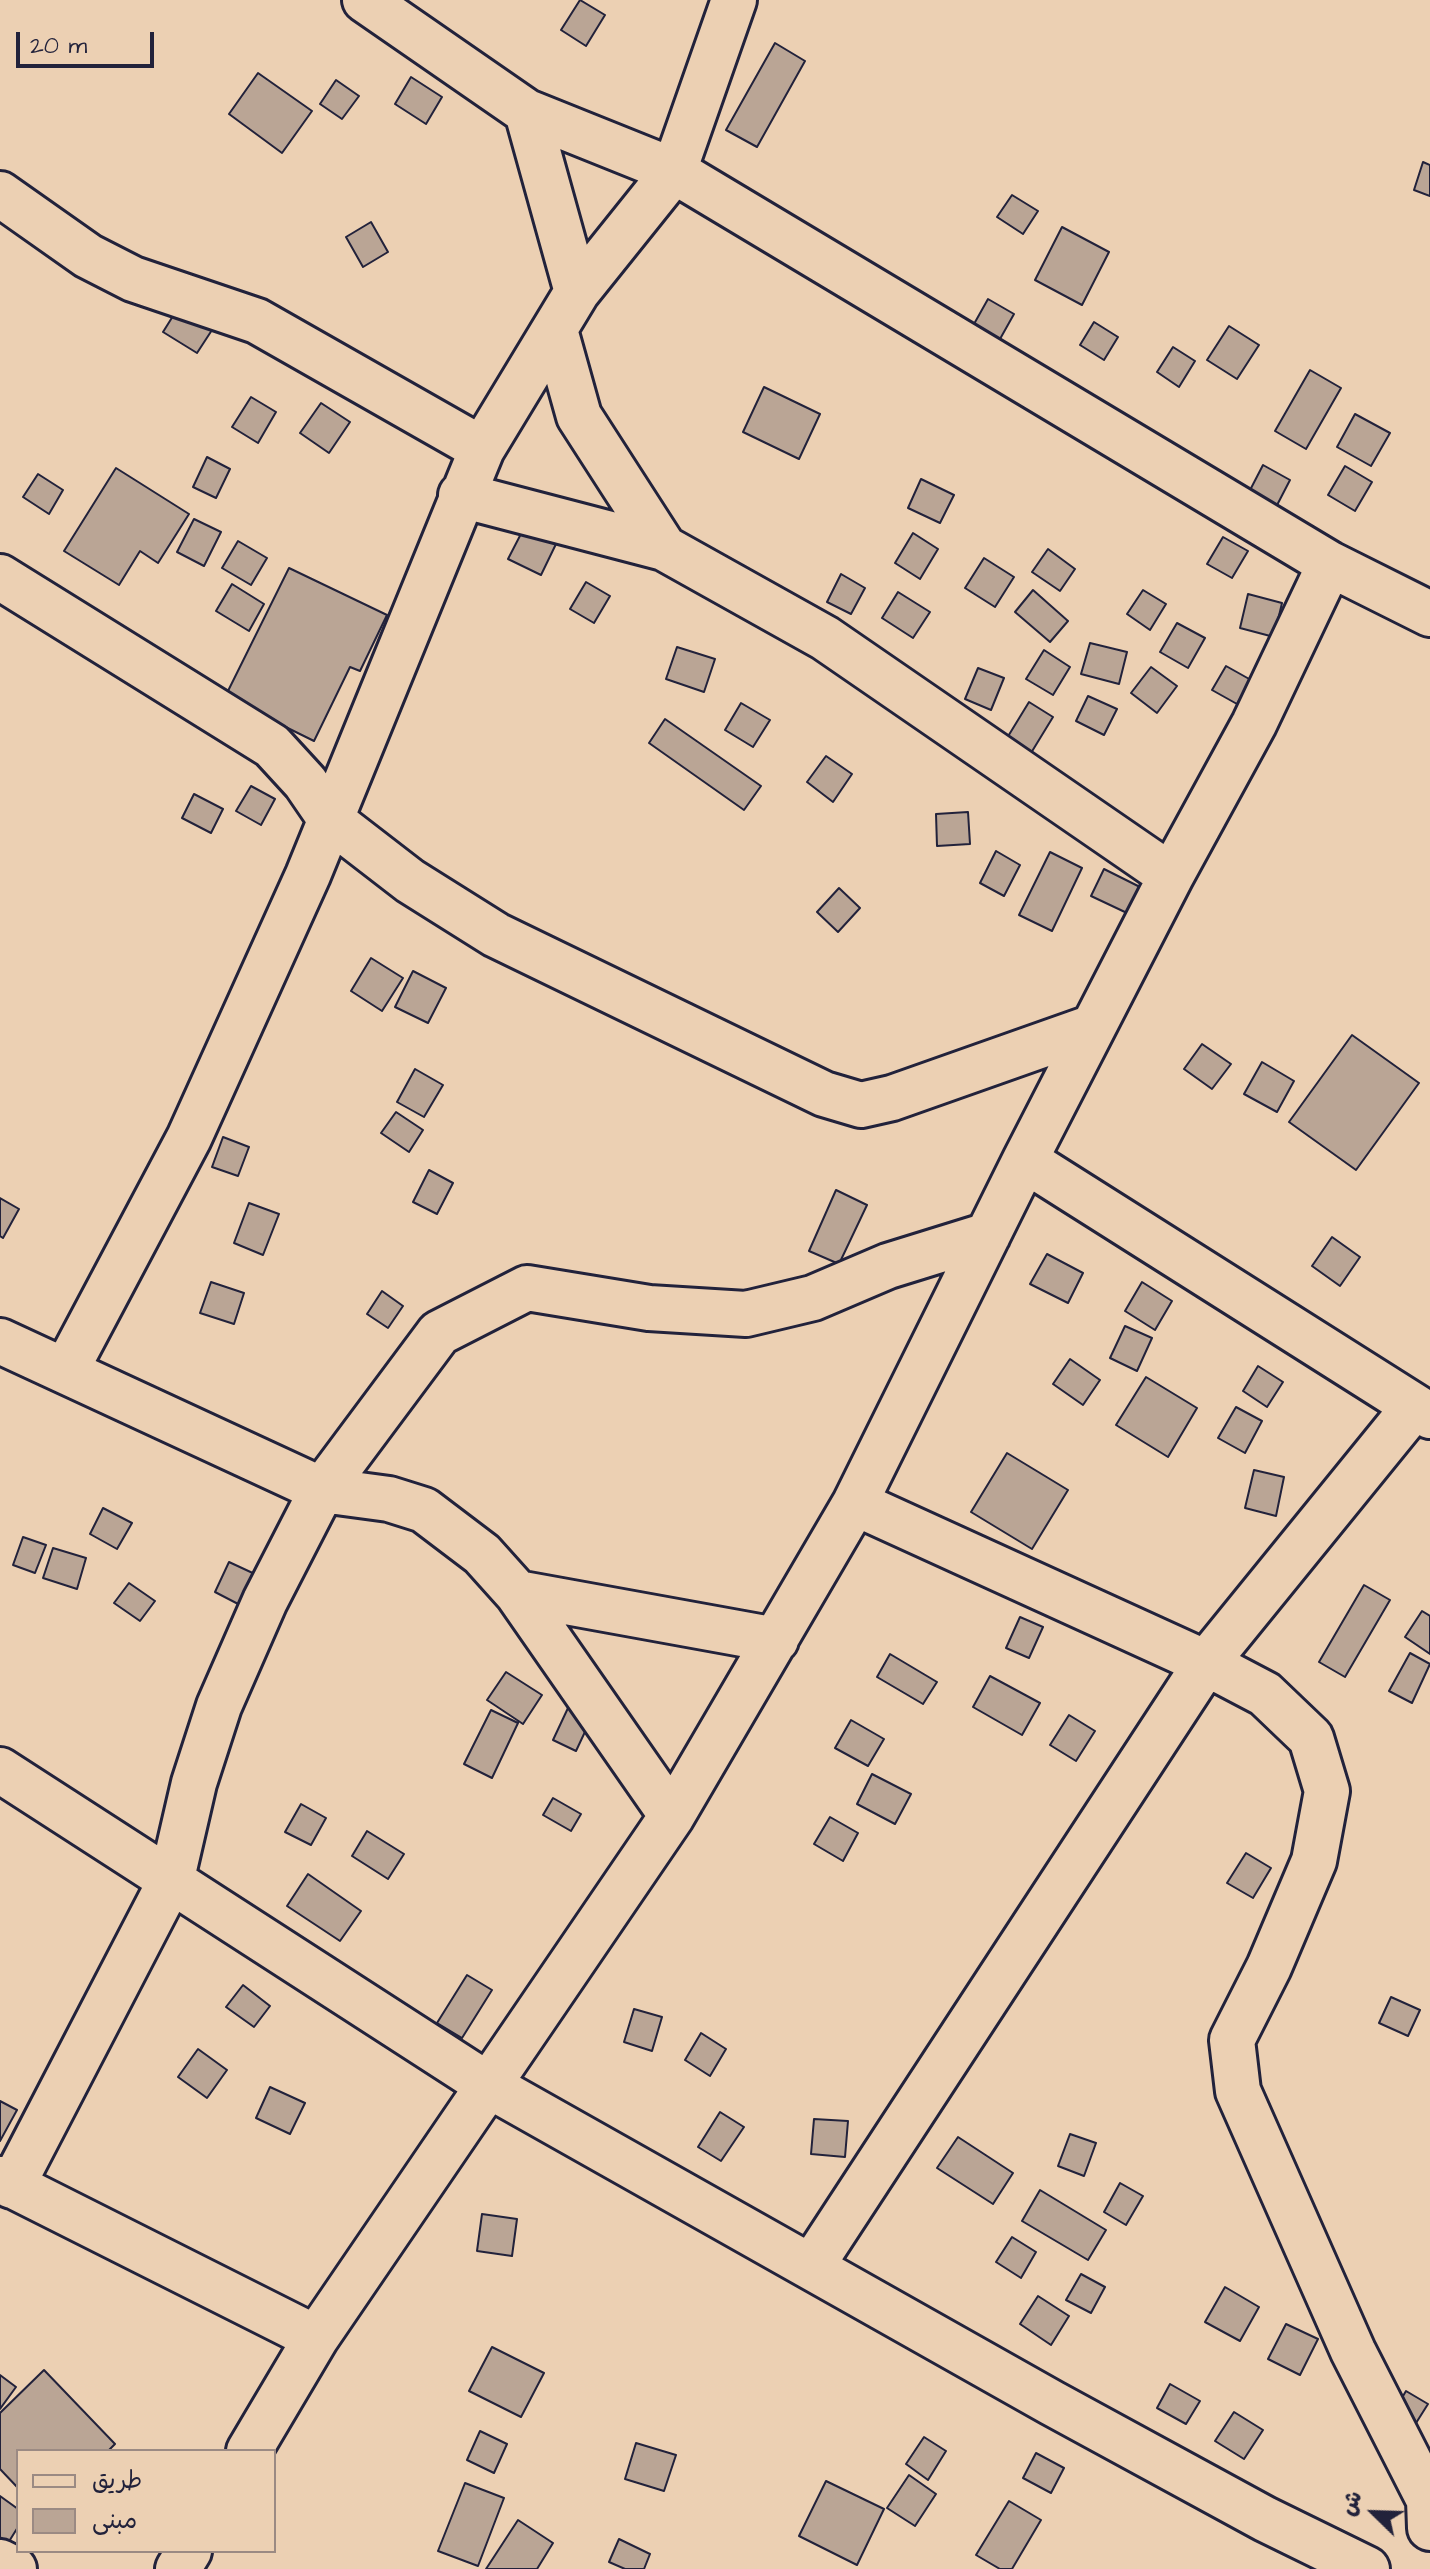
<!DOCTYPE html>
<html>
<head>
<meta charset="utf-8">
<style>
  body { margin:0 }
  #map { position:relative; width:1430px; height:2569px; overflow:hidden; background:#ecd0b3; font-family:"Architects Daughter","Playpen Sans Arabic",sans-serif }
  canvas { display:block }
  .legend { position:absolute; left:16px; top:2449px; width:260px; height:104px; box-sizing:border-box; background:#ecd0b3; border:2px solid #9b8a83; margin:0; padding:10px 14px; list-style:none; font-size:24px; color:#22223b }
  .legend li { display:flex; align-items:center; gap:16px; height:40px }
  .legend b { width:40px; border:2px solid #9b8a83 }
  .north { position:absolute; left:1334px; top:2473px; width:80px; height:80px; -webkit-text-stroke:6px #ecd0b3; paint-order:stroke; rotate:293deg; font-size:22px; font-weight:700; line-height:32px; text-align:center; color:#22223b }
  .north::after { content:''; display:block; margin:auto; width:28px; height:36px; background:#22223b; clip-path:polygon(50% 0,100% 100%,50% 72%,0 100%) }
  .scale { position:absolute; left:16px; top:32px; width:138px; height:36px; box-sizing:border-box; border:4px solid #22223b; border-top:0; padding-left:10px; font-size:24px; line-height:28px; white-space:nowrap; color:#22223b; -webkit-text-stroke:6px #ecd0b3; paint-order:stroke }
</style>
</head>
<body>
<div id="map">
<canvas width="1430" height="2569"></canvas>
<ul class="legend">
<li><b style="height:10px;background:#ecd0b3"></b>طريق</li>
<li><b style="height:22px;background:#baa595"></b>مبنى</li>
</ul>
<div class="north">ش</div>
<div class="scale">20 m</div>
</div>
<script>
const g = document.querySelector('canvas').getContext('2d');
g.lineJoin = 'round';
function fill(path, color) {
  g.fillStyle = color;
  g.fill(path, 'evenodd');
}
function trace(path, color, width, dash) {
  g.strokeStyle = color;
  g.lineWidth = width;
  g.lineCap = dash ? 'butt' : 'round';
  g.setLineDash(dash || []);
  g.stroke(path);
}
const building = new Path2D(`
  M580 0 605 15 586 46 561 30Z
  M775 43 805 61 757 147 726 130Z
  M258 73 312 111 282 153 229 114Z
  M411 77 442 97 426 124 395 104Z
  M336 80 359 96 342 119 320 104Z
  M1423 162 1430 165V196L1414 190Z
  M1012 195 1038 211 1023 234 997 217Z
  M371 222 388 252 363 267 346 237Z
  M1062 227 1109 252 1082 305 1035 280Z
  M988 299 1014 314 1000 339 974 324Z
  M178 308 212 330 197 353 163 332Z
  M1094 322 1118 337 1104 360 1080 345Z
  M1229 326 1259 345 1237 379 1207 360Z
  M1173 347 1195 361 1179 387 1157 372Z
  M1310 370 1341 388 1306 449 1275 431Z
  M764 387 820 414 799 459 743 432Z
  M251 397 276 412 258 443 232 427Z
  M321 403 350 422 329 453 300 433Z
  M1355 414 1390 433 1371 466 1337 447Z
  M207 457 230 469 216 498 193 487Z
  M1263 465 1290 480 1275 509 1248 494Z
  M1345 466 1372 482 1355 511 1328 495Z
  M116 468 189 514 158 563 140 551 119 585 64 551Z
  M38 474 63 490 49 514 23 497Z
  M921 479 954 495 940 523 908 508Z
  M194 519 221 532 204 566 177 552Z
  M524 528 556 544 541 575 508 559Z
  M913 533 938 549 920 579 895 563Z
  M1223 537 1248 551 1232 578 1207 564Z
  M238 541 267 558 251 585 222 568Z
  M1048 549 1075 569 1060 591 1032 572Z
  M984 558 1014 577 995 607 965 588Z
  M289 568 387 615 360 671 350 667 314 741 225 697Z
  M841 574 865 588 851 614 827 602Z
  M586 582 610 596 594 623 570 609Z
  M232 584 264 604 249 631 216 611Z
  M1033 590 1068 621 1050 642 1015 612Z
  M1143 590 1166 604 1150 630 1127 614Z
  M898 592 930 612 913 638 882 618Z
  M1248 594 1282 603 1274 637 1240 628Z
  M1177 623 1205 638 1188 668 1160 652Z
  M1090 643 1127 652 1119 684 1081 674Z
  M677 647 715 659 704 692 666 679Z
  M1044 650 1070 667 1053 695 1026 679Z
  M1226 666 1251 680 1237 704 1212 690Z
  M1151 667 1177 686 1157 713 1131 693Z
  M978 668 1004 678 991 710 965 699Z
  M1088 696 1117 709 1104 735 1076 721Z
  M1029 702 1053 717 1031 753 1007 738Z
  M741 703 770 720 753 747 725 730Z
  M665 719 761 786 744 810 649 743Z
  M826 756 852 774 833 802 807 782Z
  M251 786 275 799 261 825 236 811Z
  M194 794 223 809 211 833 182 818Z
  M968 812 970 844 937 846 936 814Z
  M996 851 1020 865 1004 896 980 883Z
  M1050 852 1082 868 1052 931 1019 915Z
  M1104 869 1140 887 1127 913 1091 896Z
  M839 888 860 908 838 932 817 912Z
  M371 958 403 978 382 1011 351 991Z
  M413 971 446 988 428 1023 395 1007Z
  M1352 1035 1419 1083 1356 1170 1289 1122Z
  M1202 1044 1231 1064 1212 1089 1184 1069Z
  M1262 1062 1294 1081 1277 1112 1244 1094Z
  M415 1069 443 1085 424 1117 397 1102Z
  M396 1112 423 1130 409 1152 381 1133Z
  M223 1137 249 1147 238 1176 212 1167Z
  M429 1170 453 1183 437 1214 413 1202Z
  M836 1190 867 1205 839 1264 809 1251Z
  M0 1198 19 1209 3 1238 0 1236Z
  M249 1203 279 1214 263 1255 234 1243Z
  M1332 1237 1360 1257 1340 1286 1312 1266Z
  M1047 1254 1083 1273 1068 1303 1030 1284Z
  M211 1282 244 1293 234 1324 200 1313Z
  M1142 1282 1172 1301 1155 1330 1125 1311Z
  M382 1291 403 1306 388 1328 367 1314Z
  M1125 1326 1152 1338 1137 1371 1110 1358Z
  M1070 1359 1100 1380 1083 1405 1053 1384Z
  M1258 1366 1283 1382 1267 1407 1243 1391Z
  M1146 1377 1197 1408 1168 1457 1116 1425Z
  M1236 1407 1262 1421 1245 1453 1218 1438Z
  M1007 1453 1068 1490 1032 1549 971 1512Z
  M1254 1470 1284 1477 1276 1516 1245 1508Z
  M103 1508 132 1523 117 1549 90 1534Z
  M23 1537 46 1545 35 1573 13 1565Z
  M53 1548 86 1558 77 1589 43 1578Z
  M229 1562 257 1575 242 1606 215 1592Z
  M129 1583 155 1601 140 1621 114 1603Z
  M1364 1585 1390 1600 1345 1677 1319 1662Z
  M1422 1611 1430 1616V1654L1405 1637Z
  M1020 1617 1043 1627 1029 1658 1006 1648Z
  M1410 1653 1430 1664 1412 1703 1389 1691Z
  M890 1654 937 1682 923 1704 877 1677Z
  M506 1672 542 1695 523 1724 487 1700Z
  M990 1676 1040 1703 1022 1735 973 1707Z
  M568 1708 591 1719 576 1751 553 1740Z
  M491 1710 518 1723 492 1778 464 1764Z
  M1069 1715 1095 1731 1076 1761 1050 1745Z
  M851 1720 884 1739 868 1766 835 1748Z
  M872 1774 911 1794 895 1824 857 1804Z
  M553 1798 581 1814 571 1831 543 1815Z
  M301 1804 326 1818 311 1845 285 1832Z
  M830 1817 858 1833 843 1861 814 1844Z
  M367 1831 404 1854 388 1879 352 1856Z
  M1246 1853 1271 1868 1253 1898 1227 1883Z
  M308 1874 361 1911 340 1941 287 1906Z
  M467 1975 492 1990 462 2038 437 2023Z
  M243 1985 270 2006 254 2027 226 2007Z
  M1391 1997 1420 2010 1408 2036 1379 2023Z
  M634 2009 662 2017 652 2051 624 2042Z
  M701 2033 726 2049 710 2076 685 2060Z
  M198 2049 227 2070 207 2098 178 2077Z
  M270 2087 305 2103 290 2134 256 2118Z
  M0 2101 17 2110 0 2141Z
  M720 2112 744 2127 721 2161 698 2147Z
  M814 2119 848 2121 845 2157 811 2154Z
  M1070 2134 1096 2143 1084 2176 1058 2166Z
  M958 2137 1013 2173 993 2204 937 2168Z
  M1120 2183 1143 2196 1126 2225 1104 2212Z
  M1040 2190 1106 2230 1088 2260 1022 2221Z
  M482 2214 517 2219 512 2256 477 2251Z
  M1012 2237 1036 2252 1021 2278 996 2262Z
  M1081 2274 1105 2287 1091 2313 1066 2300Z
  M1225 2287 1259 2307 1240 2341 1205 2322Z
  M1038 2296 1069 2316 1051 2345 1020 2324Z
  M1286 2324 1318 2339 1300 2375 1268 2359Z
  M492 2347 544 2373 521 2417 469 2391Z
  M44 2370 115 2444 108 2451H18V2488L0 2469V2413Z
  M0 2375 16 2387 0 2409Z
  M1170 2384 1200 2401 1186 2424 1157 2408Z
  M1406 2391 1428 2404 1411 2431 1390 2418Z
  M1234 2412 1263 2430 1244 2459 1215 2441Z
  M480 2431 507 2444 494 2473 467 2460Z
  M924 2437 946 2451 928 2480 906 2464Z
  M636 2443 676 2455 664 2491 625 2479Z
  M1036 2453 1064 2468 1051 2493 1023 2478Z
  M909 2475 936 2494 915 2526 887 2508Z
  M826 2481 884 2509 857 2565 799 2536Z
  M465 2483 504 2498 478 2566 438 2551Z
  M0 2496 18 2509V2527L8 2543 0 2537Z
  M1009 2501 1041 2520 1012 2569H1000L976 2555Z
  M518 2520 553 2543 537 2569H486Z
  M619 2539 650 2554 644 2569H625L609 2562Z`);
fill(building, '#baa595');
trace(building, '#22223b', 2);
const minor = new Path2D(`
  M365 0 527 112 674 171 1330 564 1430 614
  M527 112 577 292
  M0 194 88 256 133 279 257 321 482 449
  M555 330 579 416 664 548
  M461 495 664 548 825 638 1171 876
  M0 577 272 746 305 782 331 820 410 881 496 935 824 1094 861 1105 892 1098 1093 1027
  M1025 1160 1430 1416
  M0 1341 322 1490 389 1499 424 1510 482 1554 517 1593 672 1816
  M66 1370 189 1138 308 875 482 449 577 292 674 171 734 0
  M855 1503 1206 1663 1265 1694 1311 1738 1327 1791 1314 1861 1269 1967 1232 2040 1238 2091 1353 2351 1429 2500 1430 2528
  M517 1593 776 1640
  M0 1770 488 2085 1052 2403 1265 2519 1367 2569
  M0 2179 316 2338
  M12 2186 172 1878 194 1783 219 1706 265 1601 322 1490 439 1333 527 1288 649 1308 746 1314 813 1298 888 1266 988 1235
  M811 2267 1206 1663 1414 1407
  M249 2451 316 2338 672 1816 855 1503 1025 1160 1171 876 1254 724 1330 564
  M0 2562 14 2569
  M178 2569 189 2551`);
trace(minor, '#22223b', 50);
trace(minor, '#ecd0b3', 44);
</script>
</body>
</html>
